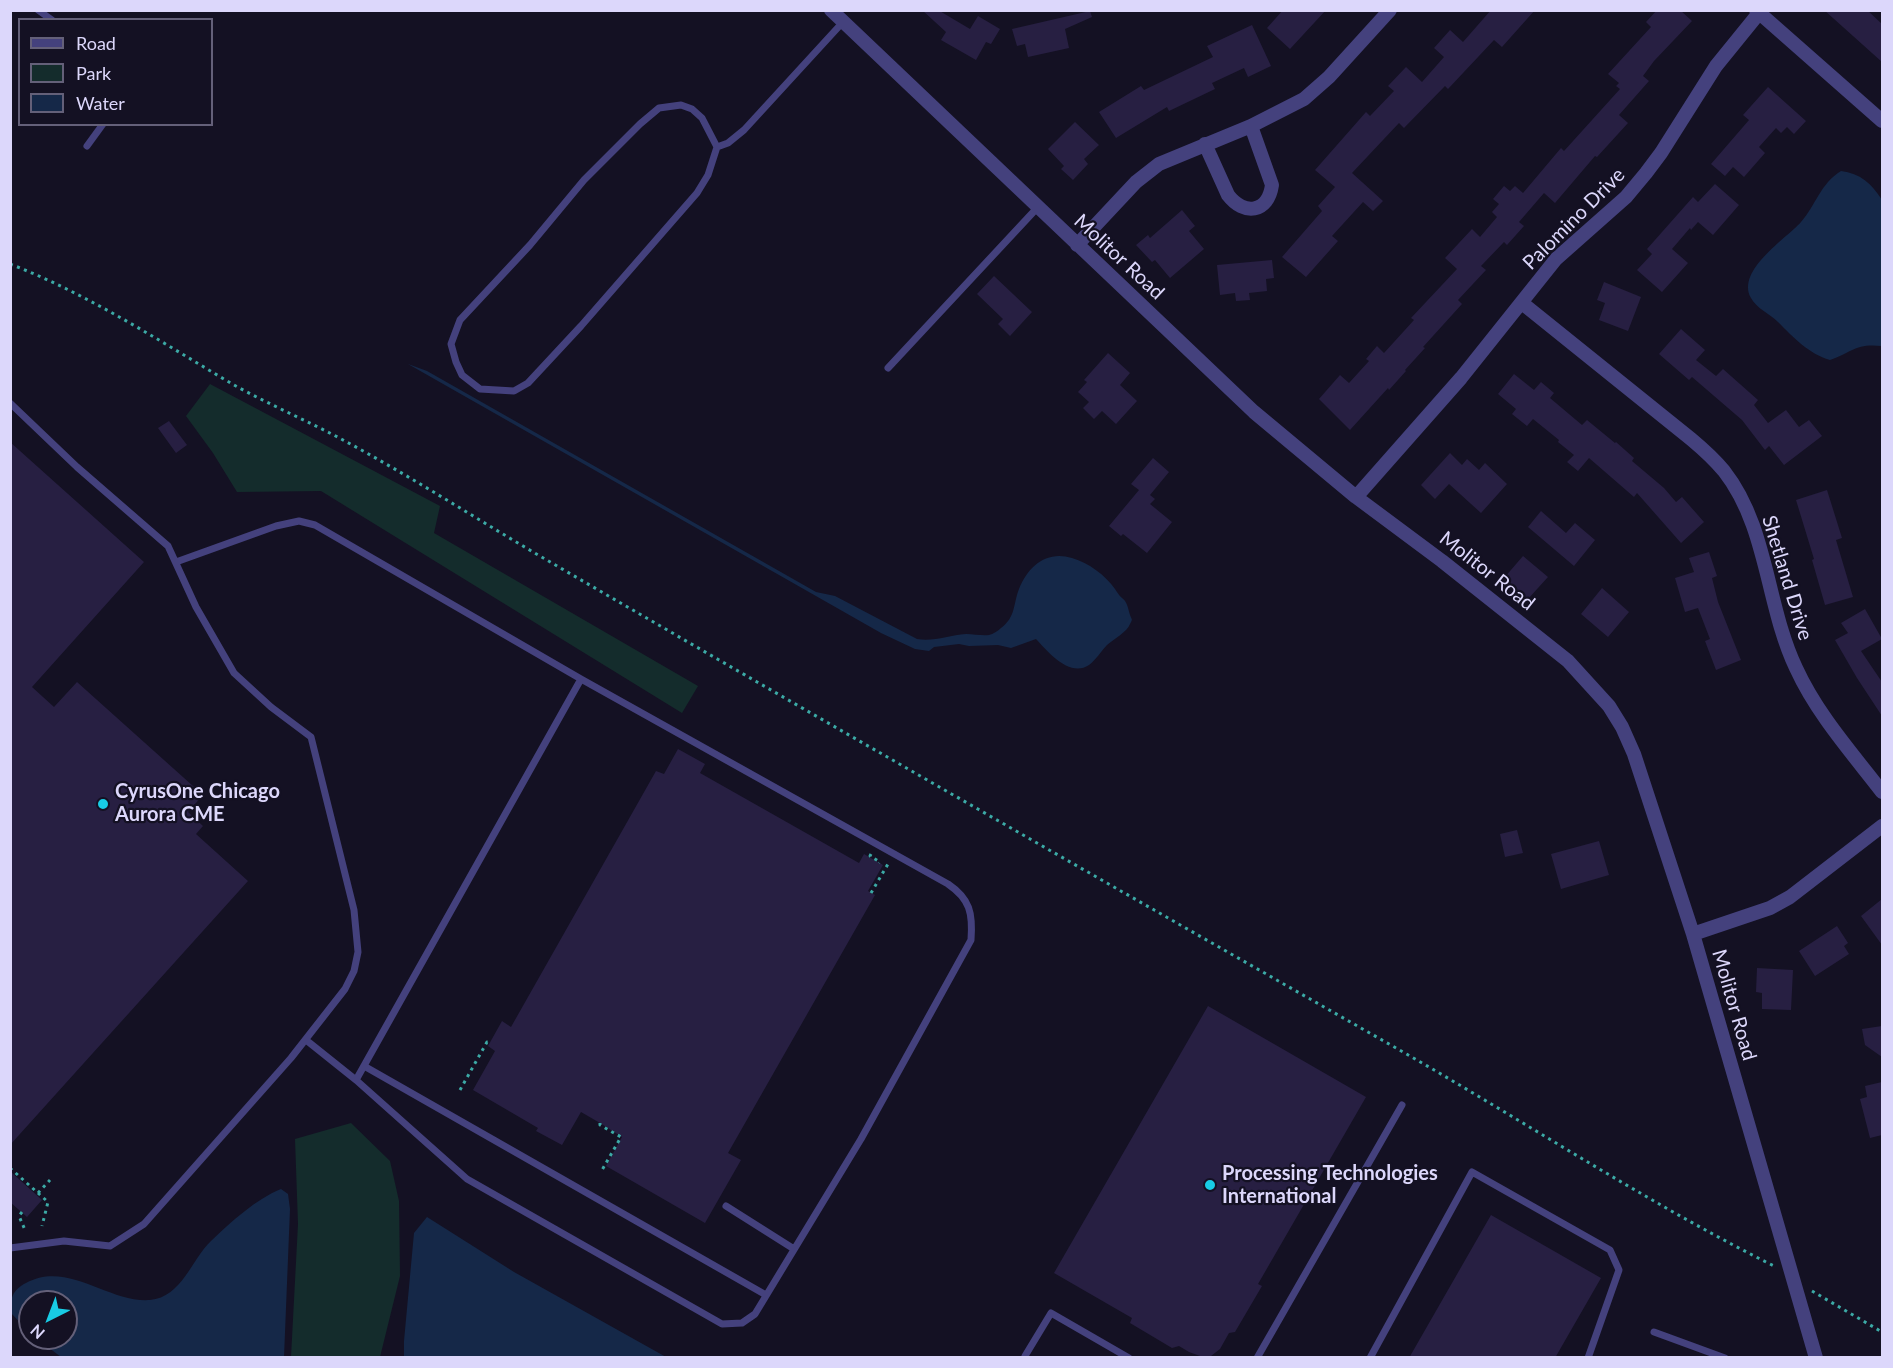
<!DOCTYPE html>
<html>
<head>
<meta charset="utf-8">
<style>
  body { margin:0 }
  #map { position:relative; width:1893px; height:1368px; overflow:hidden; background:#141123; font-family:Lato,sans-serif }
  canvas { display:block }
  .frame { position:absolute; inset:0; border:12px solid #dcd7fb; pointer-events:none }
  .legend { position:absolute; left:18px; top:18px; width:195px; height:108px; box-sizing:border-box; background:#141123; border:2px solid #646079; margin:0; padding:8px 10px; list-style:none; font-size:18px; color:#dcd7fb }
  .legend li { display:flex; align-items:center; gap:12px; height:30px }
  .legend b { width:30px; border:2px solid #646079 }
  .north { position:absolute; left:18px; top:1290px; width:60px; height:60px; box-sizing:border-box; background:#141123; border:2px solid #646079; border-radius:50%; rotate:222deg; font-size:16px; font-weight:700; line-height:24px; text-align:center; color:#dcd7fb }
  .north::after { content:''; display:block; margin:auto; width:21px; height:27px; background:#18cce5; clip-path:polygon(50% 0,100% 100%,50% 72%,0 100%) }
</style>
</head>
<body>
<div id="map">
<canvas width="1893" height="1368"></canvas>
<div class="frame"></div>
<ul class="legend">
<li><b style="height:8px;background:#44417d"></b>Road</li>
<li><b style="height:16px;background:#142c2c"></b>Park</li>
<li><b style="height:16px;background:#152848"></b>Water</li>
</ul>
<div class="north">N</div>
</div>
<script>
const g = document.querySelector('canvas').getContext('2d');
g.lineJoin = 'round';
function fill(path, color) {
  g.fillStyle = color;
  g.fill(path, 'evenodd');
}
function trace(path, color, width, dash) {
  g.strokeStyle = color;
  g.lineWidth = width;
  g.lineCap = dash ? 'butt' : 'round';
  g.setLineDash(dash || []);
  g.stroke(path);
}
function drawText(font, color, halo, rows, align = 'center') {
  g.font = font + ' Lato,sans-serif';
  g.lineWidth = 4.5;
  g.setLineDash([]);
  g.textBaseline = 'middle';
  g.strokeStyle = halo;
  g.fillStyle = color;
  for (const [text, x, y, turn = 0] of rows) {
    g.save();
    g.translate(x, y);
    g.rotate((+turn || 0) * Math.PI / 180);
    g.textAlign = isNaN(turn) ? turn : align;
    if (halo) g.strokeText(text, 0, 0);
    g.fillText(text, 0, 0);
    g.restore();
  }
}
fill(new Path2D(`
  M210 384 440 506 434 533 698 686 682 713 321 491 237 492 213 453 186 416Z
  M351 1123 390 1161 399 1201 400 1276 380 1357H291L298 1224 295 1139Z`), '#142c2c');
fill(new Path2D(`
  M1841 171C1860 173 1872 184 1882 200V346C1856 343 1852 352 1830 360 1809 354 1793 337 1778 322 1770 314 1756 308 1751 298 1736 270 1786 239 1801 222 1816 205 1820 184 1841 171Z
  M408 364 427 371 816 592 835 596 917 639C934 642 949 635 966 634 974 634 982 636 989 635 993 634 998 631 1001 628 1016 617 1013 604 1019 589 1028 566 1047 550 1072 558 1089 563 1105 575 1115 589 1124 604 1125 594 1130 615 1132 621 1133 618 1130 624 1127 632 1115 638 1107 645 1101 651 1096 660 1089 665 1070 678 1048 652 1036 639L1011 648 998 645 969 646 959 644 934 647 929 651 915 649 881 633Z
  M281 1189 288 1194 290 1209 284 1357H61L36 1338H66V1302H30V1333L11 1313C10 1299 12 1290 26 1283 68 1260 108 1303 150 1300 182 1297 191 1260 211 1241 231 1222 256 1199 281 1189Z
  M427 1217 514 1272 666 1357H404V1341L414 1233Z`), '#152848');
fill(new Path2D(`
  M922 10H938L970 29 978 16 1000 29 991 44 986 42 976 60 941 40 946 32Z
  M1283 10H1326L1290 49 1267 28Z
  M1491 10H1535L1502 47 1494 40 1448 89 1445 86 1404 128 1399 123 1352 173 1383 201 1373 211 1363 202 1332 236 1338 241 1306 277 1282 257 1322 211 1318 206 1335 187 1315 170 1366 112 1370 116 1394 91 1388 86 1406 67 1422 82 1444 57 1434 48 1450 30 1463 42Z
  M1657 10H1680L1692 21 1654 61 1643 76 1649 81 1619 115 1628 123 1597 157 1595 156 1555 203 1544 193 1519 222 1524 226 1507 245 1504 242 1481 266 1486 270 1458 300 1462 304 1423 347 1425 348 1405 370 1406 371 1389 390 1388 388 1350 430 1319 399 1340 375 1349 383 1369 361 1366 359 1377 346 1384 353 1414 320 1411 318 1457 269 1445 258 1472 229 1480 237 1497 217 1492 212 1499 204 1493 199 1504 186 1510 191 1515 186 1523 193 1561 148 1564 151 1620 89 1616 86 1619 83 1608 74 1651 27 1646 22Z
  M1824 10H1867L1882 24V62Z
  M1090 11 1092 17 1065 29 1069 48 1028 57 1025 44 1017 46 1012 29Z
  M1252 25 1271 66 1248 77 1244 68 1212 83 1215 89 1169 111 1167 107 1116 138 1099 112 1141 86 1144 90 1213 57 1207 46Z
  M1768 87 1806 121 1794 134 1787 127 1781 133 1776 128 1759 147 1765 153 1744 177 1733 167 1725 176 1711 164 1749 120 1743 115Z
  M1075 122 1099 145 1084 159 1088 164 1073 180 1061 169 1064 166 1048 149Z
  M1715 184 1739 205 1713 235 1698 222 1691 230 1690 228 1672 249 1688 263 1662 292 1637 270 1652 254 1647 249 1693 197 1698 202Z
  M1182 210 1195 226 1189 231 1204 249 1170 278 1155 260 1152 262 1136 245 1148 235 1150 238Z
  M1272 260 1274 278 1266 279 1267 291 1249 293 1250 300 1236 301 1235 293 1220 295 1217 265Z
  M994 276 1032 312 1010 336 998 324 1003 319 977 294Z
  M1604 282 1641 297 1628 331 1599 320 1605 303 1597 300Z
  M1681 329 1705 350 1696 360 1716 376 1723 369 1758 400 1754 405 1768 423 1786 410 1799 427 1809 420 1822 436 1784 465 1769 446 1765 450 1742 420 1692 377 1689 380 1659 354Z
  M1108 353 1130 373 1120 385 1137 401 1116 424 1102 411 1094 419 1083 408 1089 402 1078 392 1087 382 1084 380Z
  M1514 374 1534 390 1541 382 1554 393 1550 398 1582 425 1587 420 1615 443 1616 442 1634 458 1632 461 1664 488 1676 502 1682 497 1704 522 1681 543 1637 493 1634 497 1589 458 1578 471 1567 462 1574 455 1558 442 1559 440 1533 419 1527 426 1512 414 1516 409 1498 394Z
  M169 421 187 445 176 453 158 428Z
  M10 442 144 562 32 687 54 707 77 682 203 795 188 812 203 826 196 834 248 881 10 1145Z
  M1450 453 1462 465 1467 459 1479 470 1485 463 1507 484 1481 513 1449 484 1435 499 1421 485Z
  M1153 458 1169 472 1150 495 1155 499 1150 504 1172 522 1147 553 1123 534 1121 536 1109 526 1139 490 1131 484Z
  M1827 490 1842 538 1836 540 1853 597 1825 605 1812 560 1814 559 1796 500Z
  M1541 511 1566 533 1575 523 1595 540 1574 566 1528 527Z
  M1709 552 1717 576 1712 578 1718 602 1741 660 1716 670 1705 641 1710 639 1698 608 1685 612 1675 578 1694 572 1689 558Z
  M1523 556 1548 577 1528 599 1504 578Z
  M1602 588 1629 612 1608 637 1581 614Z
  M1865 609 1882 639 1861 651 1882 682V716L1857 678 1835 640 1848 633 1841 623Z
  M678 749 705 764 700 773 859 863 864 854 883 865 868 891 875 895 728 1153 741 1160 705 1223 606 1166 622 1137 600 1123 581 1112 562 1145 536 1131 538 1128 473 1090 495 1051 488 1046 502 1021 511 1027 656 771 664 774Z
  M1517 830 1523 853 1505 857 1500 834Z
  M1599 841 1609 875 1561 889 1551 854Z
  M1882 899V945L1861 916Z
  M1837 926 1848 943 1844 946 1849 954 1815 976 1799 951Z
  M1757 968 1793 970 1791 1010 1762 1009V993L1756 992Z
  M1208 1006 1366 1097 1258 1284 1262 1286 1235 1332 1229 1333 1220 1349 1211 1356H1200L1189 1352 1179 1346 1172 1348 1130 1323 1132 1318 1054 1273Z
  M1882 1026V1057L1865 1045 1862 1029Z
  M1882 1082V1135L1870 1138 1860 1099 1867 1097 1865 1086Z
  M10 1171 42 1200 27 1217 10 1202Z
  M1491 1215 1601 1278 1555 1358H1409Z`), '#271f42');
trace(new Path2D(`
  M10 264C90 295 161 342 234 385 270 405 308 421 343 440 412 477 478 520 545 559 830 725 1117 889 1403 1052 1527 1123 1646 1202 1774 1266
  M871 854 870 856 880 862 879 863
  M871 893 888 864
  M460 1090 487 1042 489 1043
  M600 1123V1125L621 1137 602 1170
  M10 1168 48 1202 42 1226
  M38 1193 50 1180
  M22 1212 19 1216 25 1230
  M1812 1291 1882 1332`), '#3caaa6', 3, [3, 4.5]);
trace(new Path2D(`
  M38 10 52 20
  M87 146 103 124
  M717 147 702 118 692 109 681 105 659 108 640 124 584 180 530 245 460 320 451 344 456 362 462 375 480 389 514 391 528 383 581 326 697 193 708 175 717 147 728 143 744 130 843 22
  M888 368 1038 207
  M10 403 77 467 168 546 196 607 234 673 271 707 311 737 354 910 358 952 354 971 345 989 291 1058 144 1224 110 1246 64 1241 10 1248
  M176 562 276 526 299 521 315 525 581 679 948 884C970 899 973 913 971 940L861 1139 755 1314 742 1323 722 1324 467 1179 356 1080 306 1040
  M364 1066 766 1295
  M356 1080 581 679
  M726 1206 794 1249
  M1654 1332 1725 1358
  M1025 1356 1051 1313 1129 1358
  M1257 1358 1402 1105
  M1370 1358 1472 1172 1610 1250 1619 1270 1588 1358`), '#44417d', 7);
trace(new Path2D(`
  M831 10 1254 412 1356 497 1442 561 1568 661 1609 706 1622 727 1634 754 1693 934 1816 1358
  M1756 10 1882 121
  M1205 144 1228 195C1244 216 1268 213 1272 185L1251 126
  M1077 245 1136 182 1159 164 1251 126 1304 99 1329 77 1390 10
  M1522 303 1691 439C1703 449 1714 459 1724 471 1768 527 1766 605 1796 668 1817 714 1852 753 1882 792
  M1356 497 1461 378 1556 259 1626 197 1646 173 1661 153 1716 66 1759 13
  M1693 934 1770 908 1790 897 1882 826`), '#44417d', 14);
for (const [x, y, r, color] of [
  [103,804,6,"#18cce5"],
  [1210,1185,6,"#18cce5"]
]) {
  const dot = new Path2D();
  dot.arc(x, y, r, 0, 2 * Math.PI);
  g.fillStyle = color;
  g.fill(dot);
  trace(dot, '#141123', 2);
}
drawText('20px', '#dcd7fb', '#141123', [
  ["Palomino Drive",1574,219,-45],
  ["Molitor Road",1119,257,43],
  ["Molitor Road",1487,571,38],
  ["Shetland Drive",1787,578,73],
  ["Molitor Road",1734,1005,74]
]);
drawText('bold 20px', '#dcd7fb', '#141123', [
  ["CyrusOne Chicago",115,792],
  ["Aurora CME",115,815],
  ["Processing Technologies",1222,1174],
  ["International",1222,1197]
], 'left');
</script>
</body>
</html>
